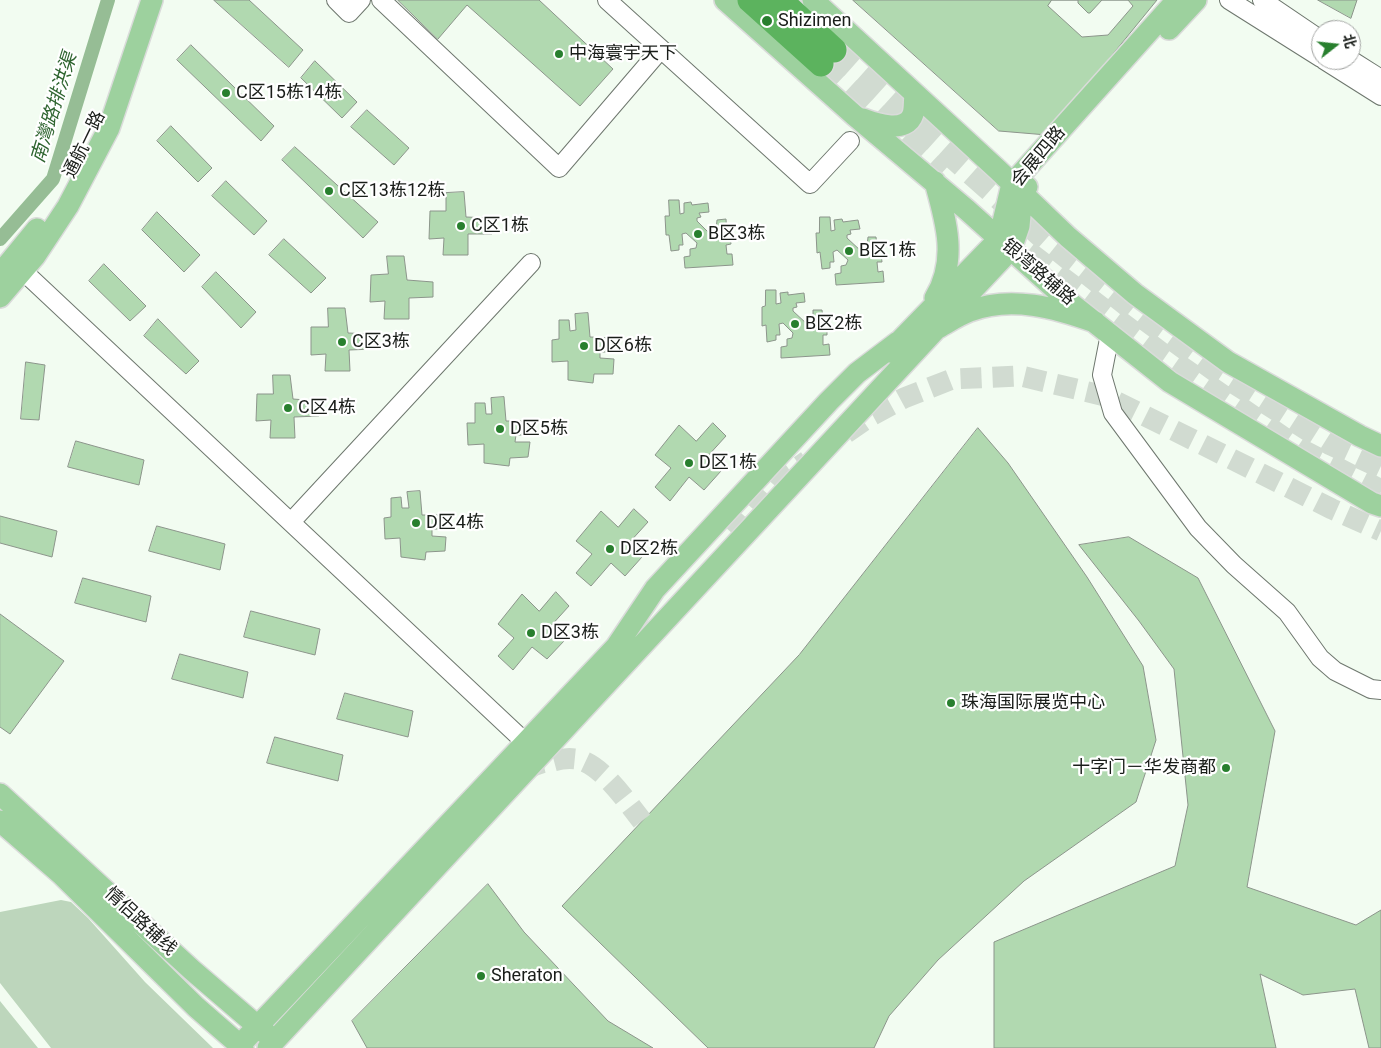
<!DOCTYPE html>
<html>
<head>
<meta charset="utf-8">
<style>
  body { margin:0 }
  #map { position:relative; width:1381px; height:1048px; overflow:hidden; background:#f2fcf1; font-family:Roboto,"Noto Sans SC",sans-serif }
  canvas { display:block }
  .north { position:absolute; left:1311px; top:20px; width:50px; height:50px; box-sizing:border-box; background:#fff; border:1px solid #a3a5a3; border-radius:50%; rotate:74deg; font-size:14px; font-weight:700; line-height:20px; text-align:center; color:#191d19 }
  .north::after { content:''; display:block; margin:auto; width:18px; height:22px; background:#287f2e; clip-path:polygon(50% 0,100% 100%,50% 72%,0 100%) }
</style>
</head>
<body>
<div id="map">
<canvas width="1381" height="1048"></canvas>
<div class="north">北</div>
</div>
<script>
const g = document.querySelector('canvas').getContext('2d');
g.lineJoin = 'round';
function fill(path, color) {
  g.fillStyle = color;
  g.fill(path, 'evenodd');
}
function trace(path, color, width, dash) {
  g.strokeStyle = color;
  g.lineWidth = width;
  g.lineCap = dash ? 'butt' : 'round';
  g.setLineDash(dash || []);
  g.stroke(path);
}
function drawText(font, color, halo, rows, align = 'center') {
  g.font = font + ' Roboto,"Noto Sans SC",sans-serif';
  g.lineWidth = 4.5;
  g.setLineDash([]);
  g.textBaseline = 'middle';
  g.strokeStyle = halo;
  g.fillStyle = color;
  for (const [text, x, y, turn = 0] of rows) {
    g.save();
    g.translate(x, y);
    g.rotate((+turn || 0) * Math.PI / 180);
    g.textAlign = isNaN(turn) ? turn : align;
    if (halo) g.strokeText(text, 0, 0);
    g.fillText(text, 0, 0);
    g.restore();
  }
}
fill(new Path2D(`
  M61 900 71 902 88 918 145 982 213 1048H51L0 983V912Z
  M0 1001 38 1048H0Z`), '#bdd6bc');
trace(new Path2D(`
  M0 239 53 179 108 0`), '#96bd95', 14);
const building = new Path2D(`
  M214 0H249L303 50 289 67Z
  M398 0H539L613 69 580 106 467 5 438 39Z
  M853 0H1157L1047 135 999 131Z
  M1052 0H1078V3L1088 13H1090L1102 0H1128L1133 6 1108 35 1082 37 1048 6Z
  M1318 0H1357L1351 18Z
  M191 45 274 126 261 141 177 60Z
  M315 61 357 102 342 118 301 78Z
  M367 110 409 148 394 165 351 127Z
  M171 126 212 168 198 182 157 141Z
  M295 147 378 222 363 238 282 160Z
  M226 181 267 221 254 235 212 196Z
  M464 192 466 217 492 218V234H468V255H443L444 238 429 239 430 211H446V193Z
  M669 200H679L680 214 684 213V203L691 202 692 205 708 203 709 212 699 213 701 217 697 218V221L710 234H714L713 230H716L717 220 726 219 727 237H730L731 244 726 245 727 254H732L733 265 685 268 684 257 690 256V249L696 248 697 243 686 233 682 234 683 245H679V250L671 251 669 235H666L665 216H669Z
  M157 212 200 255 184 272 142 230Z
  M820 217H830L831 231 835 230 834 220 842 219 843 222 858 220 860 229 850 230 851 234 847 235V238L861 251H865L864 248 867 247 868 237H876L878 255 881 254 882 262H877L878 272 883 271 884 282 836 285 835 274 841 273V266L846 265 848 260 837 250 833 252 834 262H830V268L822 269 820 252 817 253 816 233H819Z
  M284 239 326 278 311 293 269 255Z
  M387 256H404L407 280 433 282V297L409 298V319H384L385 301 370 302 371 275 388 274Z
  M104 264 146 306 130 321 89 281Z
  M216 272 256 312 241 328 202 287Z
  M766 290H776V304L781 303 780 293 788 292V295L804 293 805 302 796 303 797 307 793 308V311L807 324H810V321L813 320V310H822L824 328 827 327V335H823V345L829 344 830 355 781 358V347L787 346V339L792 338 793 333 783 323 779 324 780 335H776V340L767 342 766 325 762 326V307L765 306Z
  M328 308H345L348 333 374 334V349L349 350 350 371H325L326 354 311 355V327H328Z
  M588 313 590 337 616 338V352H600V358L614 359 613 374H594L593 383 568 380V361L552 362V340L559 339V320H569L570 331 576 330 575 314Z
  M158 319 199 361 186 374 144 336Z
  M26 362 45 365 39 420 21 419Z
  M273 375H290L293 399 319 401V416L294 417 295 438H270L271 420 256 421 257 394H273Z
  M504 397 506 421H532V435H516L515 442H530L528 457 510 458 509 466 484 463V444L468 445 467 423H475V403H485L486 414H492L491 398Z
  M713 423 726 436 706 458 721 471 704 490 689 477 670 501 655 487 671 468 655 455 679 425 696 441Z
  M978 428 1008 463 1087 577 1143 666 1156 740 1136 802 1024 881 938 960 889 1016 874 1048H708L562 906 799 655Z
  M76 441 144 460 139 485 68 467Z
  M420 491 422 515H449V529H432V536L446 537 445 551 426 552 425 560 401 557 400 538 385 539 384 518 391 517V498L401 497 402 508H409L407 492Z
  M634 509 648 522 628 544 642 557 625 576 611 563 591 586 576 573 592 554 576 541 601 511 618 527Z
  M0 516 57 531 52 557 0 543Z
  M157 526 225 544 220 570 149 551Z
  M1129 537 1198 578 1275 731 1247 887 1356 925 1381 910V1048H1369L1355 989 1303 995 1260 974 1276 1048H994V942L1175 866 1188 805 1174 669 1139 621 1079 545Z
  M83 578 151 596 146 622 75 603Z
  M556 592 569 606 549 628 564 641 547 659 532 647 513 670 498 656 514 638 498 624 522 594 539 611Z
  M251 611 320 629 315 655 244 637Z
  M0 614 64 661 10 734 0 727Z
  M180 654 248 672 243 698 172 679Z
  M345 693 413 711 408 737 337 719Z
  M275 737 343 755 338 781 267 763Z
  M488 884 524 932 608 1021 653 1048H367L352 1021Z`);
fill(building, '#b1d9b0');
trace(building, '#8c958b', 1);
trace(new Path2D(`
  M846 433 871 416 904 398 952 379 1021 376 1105 396 1332 509 1381 531
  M733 534 781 479 807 461
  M524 771C533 765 542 762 553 761 560 759 568 758 576 759 602 764 626 801 642 821
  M294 1003 351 944`), '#d1dbd1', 21, [21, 11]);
trace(new Path2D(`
  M834 50 1047 240 1145 318 1215 369 1331 443 1381 466
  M821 64 940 175
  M1027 253 1160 354 1300 451 1381 492`), '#d1dbd1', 25, [25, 12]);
const minor = new Path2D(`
  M336 0 349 13 361 0
  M381 0 559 168 661 49
  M607 0 810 184 850 141
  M1229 0 1321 58
  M1262 0 1321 40
  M1324 60 1381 96
  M1351 60 1381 79
  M23 271 526 743
  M1110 334 1102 375 1113 413 1198 528 1234 565 1287 612 1320 658 1335 671 1371 689 1381 690
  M291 522 531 263`);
const major = new Path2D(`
  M725 0 854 115 967 210 1074 306 1170 382 1372 503 1381 506
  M813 0 998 170 1068 237 1135 294 1228 362 1360 436 1381 446
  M1169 29 1196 0
  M863 119C876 124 907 134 913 114 915 108 914 100 915 94
  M935 182C946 221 958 260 935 298
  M0 274 37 229
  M0 297 35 256 68 206 109 128 152 0
  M948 316 1011 249 1019 226 1022 193 1027 187
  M889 352 999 239 1012 184 1177 0
  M0 794 192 970 269 1036
  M0 821 61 874 196 1007 243 1048
  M240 1045 616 647 655 589 829 401 857 373 898 342
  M268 1048 936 329C947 323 959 315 970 311 1011 295 1056 308 1095 322`);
const highway = new Path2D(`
  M750 0 821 64
  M780 0 834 50`);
trace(minor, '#6e776e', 20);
trace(major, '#dadbda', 24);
trace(highway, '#dadbda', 28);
trace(minor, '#fff', 18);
trace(major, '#9dd19e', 21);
trace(highway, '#5cb35e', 25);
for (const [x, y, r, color] of [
  [767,21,6,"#287f2e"],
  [559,54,5,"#287f2e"],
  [226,93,5,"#287f2e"],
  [329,191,5,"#287f2e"],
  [461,226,5,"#287f2e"],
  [698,234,5,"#287f2e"],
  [849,251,5,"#287f2e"],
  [795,324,5,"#287f2e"],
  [342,342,5,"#287f2e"],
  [584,346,5,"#287f2e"],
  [288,408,5,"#287f2e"],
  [500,429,5,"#287f2e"],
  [689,463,5,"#287f2e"],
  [416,523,5,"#287f2e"],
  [610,549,5,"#287f2e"],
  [531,633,5,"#287f2e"],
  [951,703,5,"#287f2e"],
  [1226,768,5,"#287f2e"],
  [481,976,5,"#287f2e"]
]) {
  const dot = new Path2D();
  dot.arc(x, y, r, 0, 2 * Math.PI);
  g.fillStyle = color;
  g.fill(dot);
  trace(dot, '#fff', 2);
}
drawText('18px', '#191d19', '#fff', [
  ["Shizimen",778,21],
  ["中海寰宇天下",569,54],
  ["C区15栋14栋",236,93],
  ["C区13栋12栋",339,191],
  ["C区1栋",471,226],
  ["B区3栋",708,234],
  ["B区1栋",859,251],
  ["B区2栋",805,324],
  ["C区3栋",352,342],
  ["D区6栋",594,346],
  ["C区4栋",298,408],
  ["D区5栋",510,429],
  ["D区1栋",699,463],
  ["D区4栋",426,523],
  ["D区2栋",620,549],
  ["D区3栋",541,633],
  ["珠海国际展览中心",961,703],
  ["十字门－华发商都",1216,768,"right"],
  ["Sheraton",491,976]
], 'left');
drawText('18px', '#191d19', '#fff', [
  ["通航一路",85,145,-64],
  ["会展四路",1039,157,-50],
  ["银湾路辅路",1038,273,41],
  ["情侣路辅线",140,922,43]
]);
drawText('italic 19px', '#2f6530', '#fff', [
  ["南灣路排洪渠",55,108,-73]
]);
</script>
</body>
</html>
